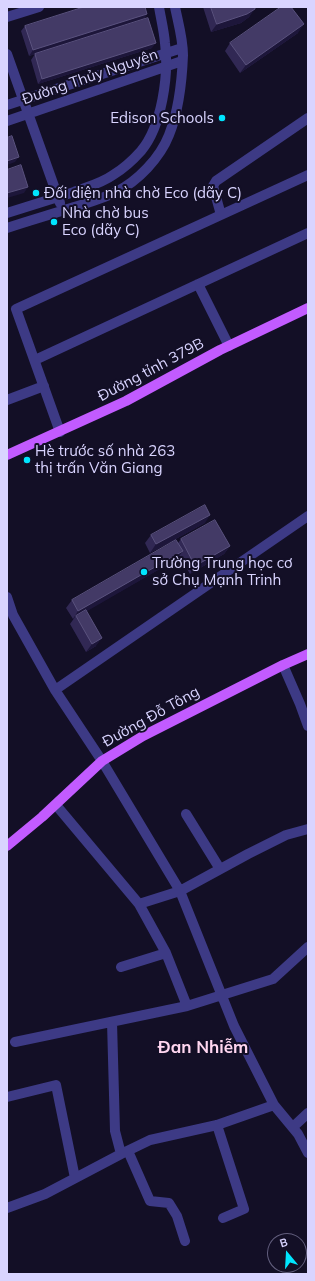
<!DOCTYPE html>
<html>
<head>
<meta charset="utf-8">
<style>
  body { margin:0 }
  #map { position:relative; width:315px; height:1281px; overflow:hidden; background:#130f26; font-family:Mulish,sans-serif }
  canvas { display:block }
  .frame { position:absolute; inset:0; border:8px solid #d9d4ff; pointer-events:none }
  .north { position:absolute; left:267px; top:1233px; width:40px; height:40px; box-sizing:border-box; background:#130f26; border:1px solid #625e7d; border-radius:50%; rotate:342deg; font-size:11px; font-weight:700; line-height:16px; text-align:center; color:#d9d4ff }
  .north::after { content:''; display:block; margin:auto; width:14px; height:18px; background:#00e5ff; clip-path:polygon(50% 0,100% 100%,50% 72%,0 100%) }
</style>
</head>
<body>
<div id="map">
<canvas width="315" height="1281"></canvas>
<div class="frame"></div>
<div class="north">B</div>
</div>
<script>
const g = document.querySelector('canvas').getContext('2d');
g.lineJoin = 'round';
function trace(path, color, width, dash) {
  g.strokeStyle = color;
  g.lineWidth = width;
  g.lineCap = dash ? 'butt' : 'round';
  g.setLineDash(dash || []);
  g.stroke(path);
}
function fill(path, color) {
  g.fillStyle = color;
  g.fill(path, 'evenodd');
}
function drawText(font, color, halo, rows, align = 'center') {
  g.font = font + ' Mulish,sans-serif';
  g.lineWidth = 4;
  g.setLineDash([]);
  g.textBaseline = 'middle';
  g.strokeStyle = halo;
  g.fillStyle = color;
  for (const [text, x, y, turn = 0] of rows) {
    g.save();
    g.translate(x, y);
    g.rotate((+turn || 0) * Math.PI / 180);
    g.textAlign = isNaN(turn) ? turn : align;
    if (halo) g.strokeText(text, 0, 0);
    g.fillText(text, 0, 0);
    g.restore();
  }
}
trace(new Path2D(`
  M7 17 39 7
  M7 54 60 203
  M7 105 182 48
  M7 121 182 61
  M7 213C29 206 52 199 74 192 87 187 102 183 113 175 123 169 133 160 141 151 162 126 169 75 165 43 164 31 161 19 159 7
  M221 215 213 186 216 181 308 118
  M7 228C28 221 49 215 71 208 86 203 102 199 116 192 138 181 160 158 169 135 179 110 182 81 183 55 183 39 178 22 175 7
  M198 284 229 346
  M35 360 308 233
  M7 400 44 386
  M60 432 16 309 308 175
  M7 597 13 615 55 690 102 761 180 891 234 1026 274 1105 298 1134 308 1153
  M283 665 300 704 308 726
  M55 690 308 516
  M56 805 139 904 166 953 187 1006
  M186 814 220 869
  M139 904 180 891 248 854 286 835 308 829
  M121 967 166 953
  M112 1022 115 1131 121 1154
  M15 1042 187 1006 273 979 308 947
  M7 1097 56 1085 75 1178
  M217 1125 244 1209 223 1218
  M293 1127 308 1113
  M128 1151 150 1201 169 1203 177 1216 185 1241
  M7 1208 45 1194 121 1154 150 1140 217 1125 274 1105`), '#3d3a85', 10);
trace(new Path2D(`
  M7 455 126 401 220 350 308 308
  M7 846 42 817 102 761 143 736 283 665 308 654`), '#c25bff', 10);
fill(new Path2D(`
  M203 7H255L249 17 241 23 211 32Z
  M147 14 143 20 152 48 38 84 31 60 35 54 29 56 21 31 25 26Z
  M298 33 240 73 225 51 230 43Z
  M205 523 150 553 145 543 151 535Z
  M181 539 230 546 224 554 190 574 179 555 177 559 86 611 96 646 86 652 70 624 75 617 73 619 66 608 72 600 178 543Z`), '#312854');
fill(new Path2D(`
  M255 9 249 17 241 23 211 32 217 24Z
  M147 14 143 20 29 56 33 50Z
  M304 24 298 33 240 73 246 65Z
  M156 43 152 48 38 84 42 79Z
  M19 157 15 162 7 165V161Z
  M28 187 24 193 7 198V193Z
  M210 515 205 523 150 553 156 544Z
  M230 546 224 554 190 574 195 566Z
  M183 551 177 559 77 617 76 616 73 619 78 611Z
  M102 638 96 646 86 652 92 644Z`), '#1d163a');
const building = new Path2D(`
  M84 7H145L147 14 33 50 25 26Z
  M211 7H255V9L247 14 217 24Z
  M281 7H291L304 24 246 65 230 43Z
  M148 18 156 43 42 79 35 54Z
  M12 136 19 157 7 161V138Z
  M21 165 28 187 7 193V170Z
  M205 505 210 515 156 544 151 535Z
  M215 520 230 546 195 566 181 539Z
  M176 540 183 551 78 611 72 600Z
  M86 610 102 638 92 644 76 616Z`);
fill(building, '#433a66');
trace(building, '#5a527e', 1);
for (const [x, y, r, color] of [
  [222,118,4,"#00e5ff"],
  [36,193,4,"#00e5ff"],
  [54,222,4,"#00e5ff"],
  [27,460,4,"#00e5ff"],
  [144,572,4,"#00e5ff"]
]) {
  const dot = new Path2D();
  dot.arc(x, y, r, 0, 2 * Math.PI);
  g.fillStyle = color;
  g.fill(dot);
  trace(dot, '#130f26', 1.5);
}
drawText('15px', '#d9d4ff', '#130f26', [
  ["Đường Thủy Nguyên",90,77,-19],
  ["Đường tỉnh 379B",151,370,-28],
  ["Đường Đỗ Tông",151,717,-29]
]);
drawText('15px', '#d9d4ff', '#130f26', [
  ["Edison Schools",214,118,"right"],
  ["Đối diện nhà chờ Eco (dãy C)",44,193],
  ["Nhà chờ bus",62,213],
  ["Eco (dãy C)",62,230],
  ["Hè trước số nhà 263",35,451],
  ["thị trấn Văn Giang",35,468],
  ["Trường Trung học cơ",152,563],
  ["sở Chụ Mạnh Trinh",152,580]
], 'left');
drawText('bold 17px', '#ffd6f0', '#130f26', [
  ["Đan Nhiễm",203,1048]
]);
</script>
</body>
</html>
